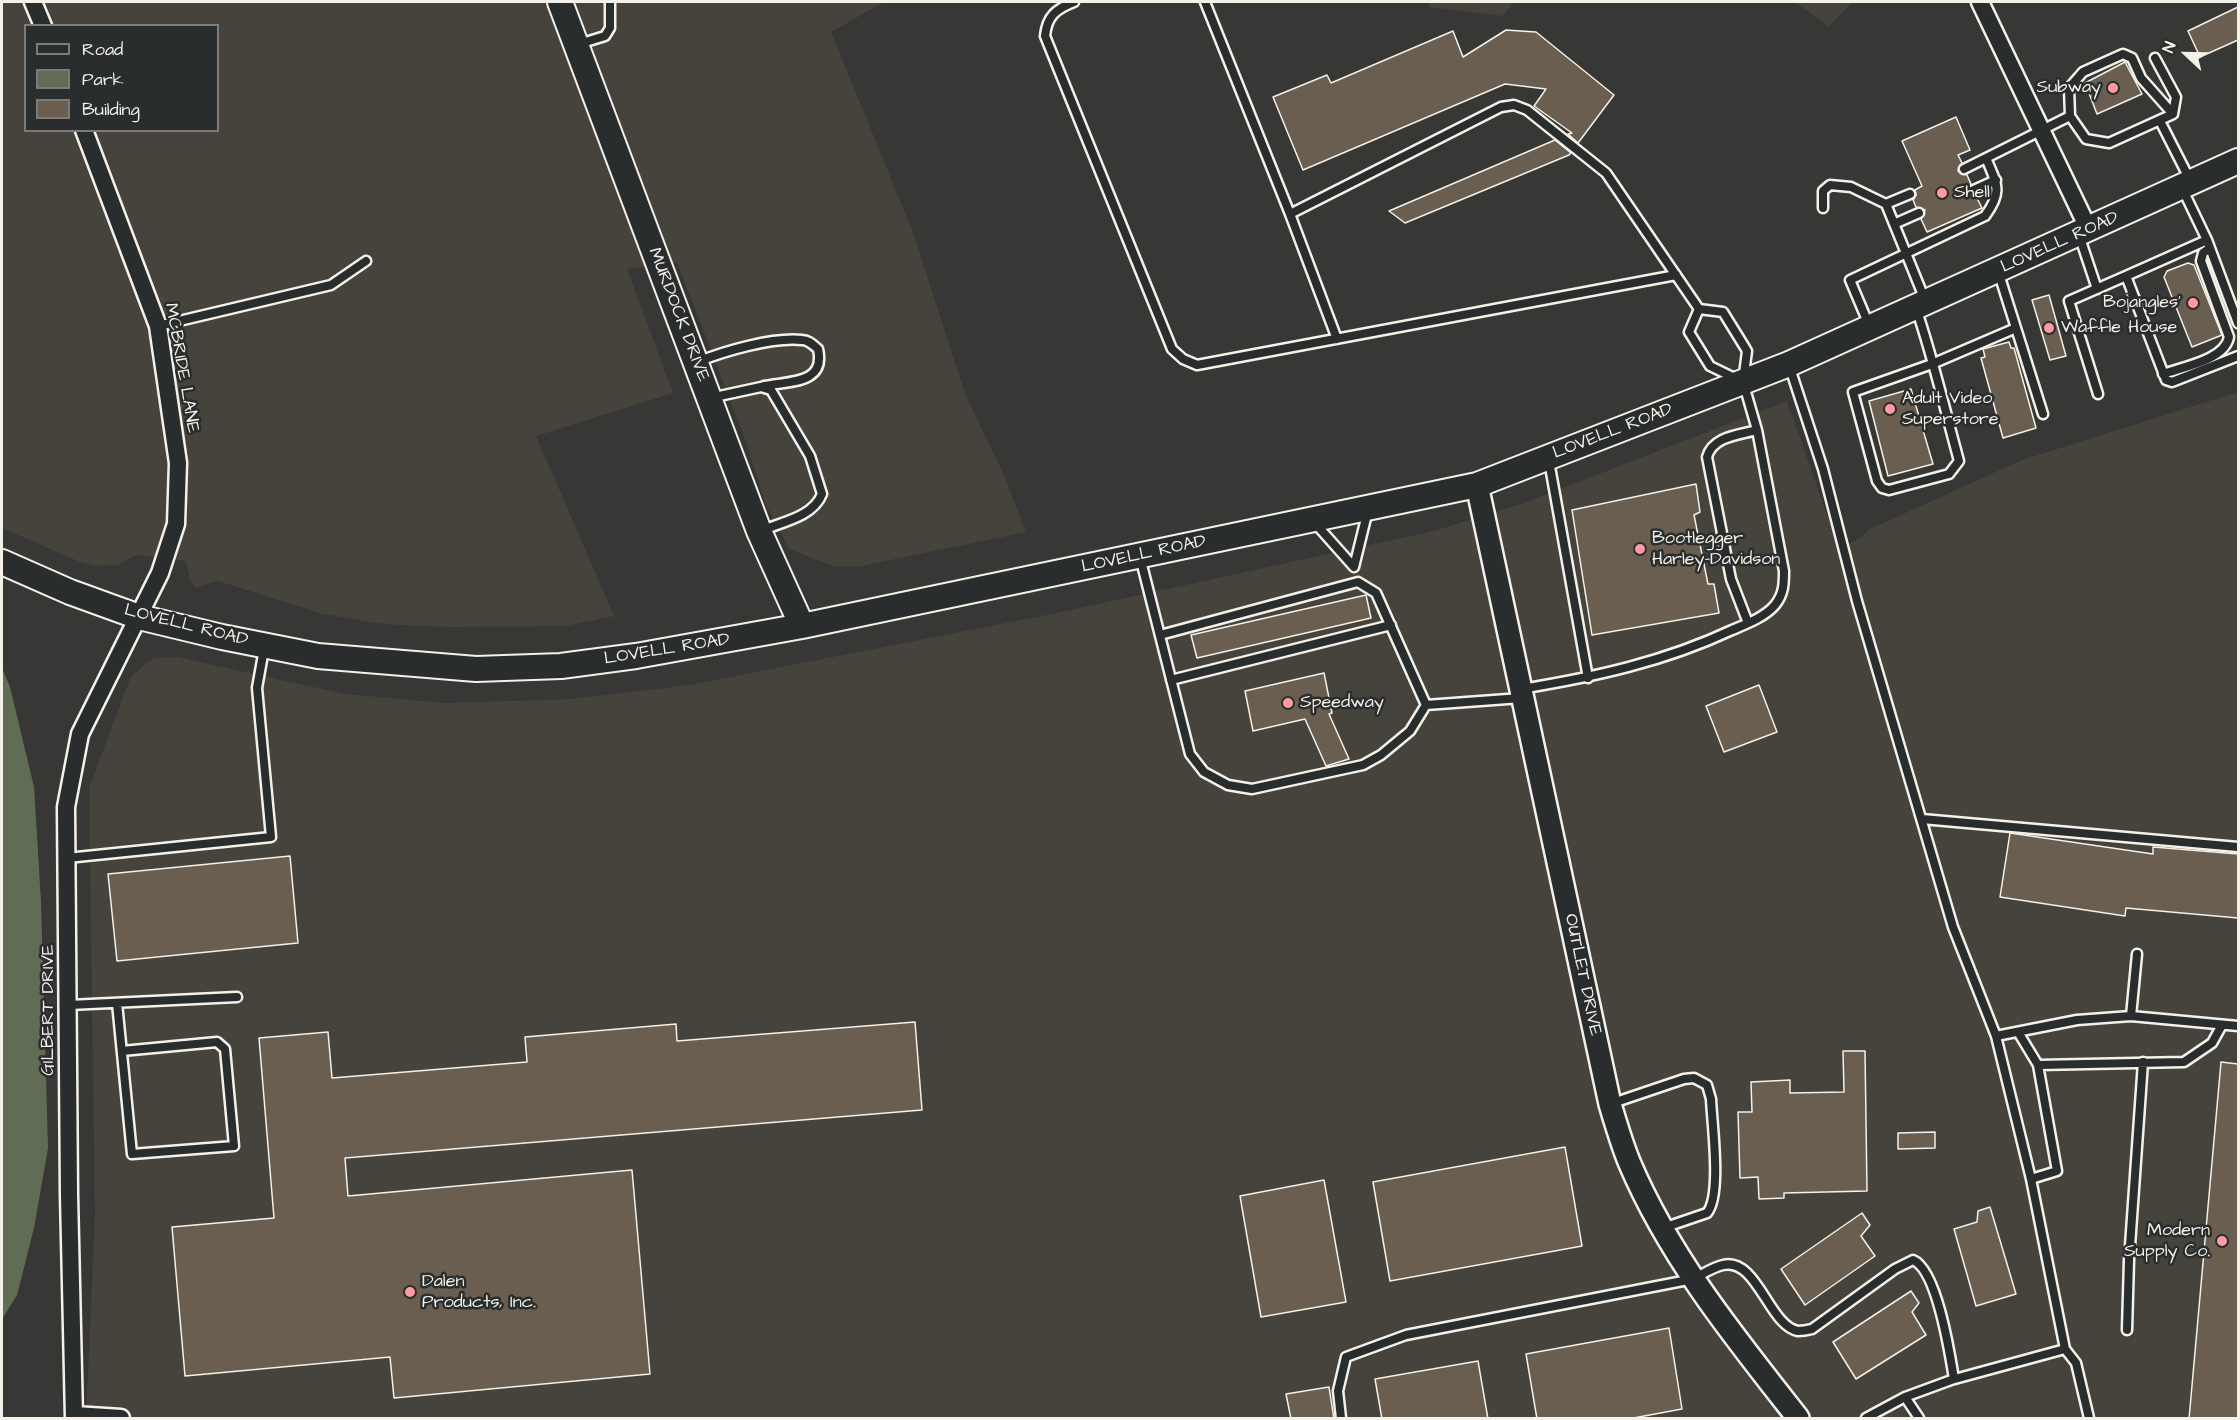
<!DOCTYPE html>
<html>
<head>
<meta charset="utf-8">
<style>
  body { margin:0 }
  #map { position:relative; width:2240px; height:1420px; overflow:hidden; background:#373735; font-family:"Architects Daughter",sans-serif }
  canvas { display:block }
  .frame { position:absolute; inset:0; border:3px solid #f4f1e8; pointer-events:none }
  .legend { position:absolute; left:24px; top:24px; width:195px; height:108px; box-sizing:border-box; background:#2a2d2e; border:2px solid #7b7b78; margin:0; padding:8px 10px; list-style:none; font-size:18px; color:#f4f1e8 }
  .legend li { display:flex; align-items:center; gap:12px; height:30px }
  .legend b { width:30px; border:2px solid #7b7b78 }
  .north { position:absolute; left:2156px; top:24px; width:60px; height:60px; -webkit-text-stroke:4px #2a2d2e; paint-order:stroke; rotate:292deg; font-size:16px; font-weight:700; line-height:24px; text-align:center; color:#f4f1e8 }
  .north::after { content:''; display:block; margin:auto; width:21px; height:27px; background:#f4f1e8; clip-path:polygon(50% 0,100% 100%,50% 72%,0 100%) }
</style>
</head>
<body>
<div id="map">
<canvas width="2240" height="1420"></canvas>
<div class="frame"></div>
<ul class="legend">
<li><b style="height:8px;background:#2a2d2e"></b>Road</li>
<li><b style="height:16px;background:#606d54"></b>Park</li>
<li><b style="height:16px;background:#695e50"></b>Building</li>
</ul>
<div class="north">N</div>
</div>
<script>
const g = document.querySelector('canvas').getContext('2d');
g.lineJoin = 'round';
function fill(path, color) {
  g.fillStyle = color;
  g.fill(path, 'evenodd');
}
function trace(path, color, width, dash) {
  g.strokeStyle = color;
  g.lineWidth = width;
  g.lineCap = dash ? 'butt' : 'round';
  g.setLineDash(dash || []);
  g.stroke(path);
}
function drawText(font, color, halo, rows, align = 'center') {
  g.font = font + ' "Architects Daughter",sans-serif';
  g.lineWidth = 5;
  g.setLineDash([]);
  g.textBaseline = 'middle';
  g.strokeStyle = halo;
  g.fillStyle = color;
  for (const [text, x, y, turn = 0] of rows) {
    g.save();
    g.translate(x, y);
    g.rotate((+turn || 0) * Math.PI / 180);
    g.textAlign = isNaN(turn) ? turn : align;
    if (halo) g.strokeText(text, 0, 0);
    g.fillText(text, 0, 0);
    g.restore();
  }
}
fill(new Path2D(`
  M2 2H884L831 32 912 230 966 396 1003 473 1026 532 861 566H833L789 549 765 503 745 439 677 262 627 269 673 393 536 436 614 616 565 626 448 627 383 624 323 614 218 581 195 588 190 580 186 561 136 555 117 565 96 566 80 562 2 528ZM26 26H218V130H26Z
  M1428 2H1514L1503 16 1430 7Z
  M1795 2H1853L1829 26Z
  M2238 392V1418H86L95 1215 89 788 131 676 154 658 177 657 345 694 445 703 571 699 690 685 1052 614 1434 531 1524 503 1787 401 1839 549 1861 538 1868 530 2022 460Z`), '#46433d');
fill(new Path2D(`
  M2 668 10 687 34 787 41 901 48 1148 34 1228 17 1295 2 1319Z`), '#606d54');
const building = new Path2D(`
  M2238 7V40L2200 57 2188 31Z
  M1506 30 1536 32 1614 95 1578 143 1568 134 1572 133 1534 106 1546 89 1505 84 1303 170 1273 97 1327 75 1331 83 1453 31 1463 57Z
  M2125 62 2142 94 2097 114 2085 83Z
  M1956 117 1970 150 1958 155 1962 163 1958 171 1967 175 1971 184 1969 193 1976 196 1982 208 1927 232 1921 219 1925 210 1916 207 1913 200 1916 195 1915 190 1922 186 1902 141Z
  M1555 140 1571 153 1569 155 1405 223 1389 211Z
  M2188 263 2194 265 2222 335 2192 347 2164 277 2167 271Z
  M2049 295 2066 356 2050 360 2032 300Z
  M2009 342 2011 348H2014L2036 428 2003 438 1981 358 1985 357 1983 349Z
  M1911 389 1933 464 1888 476 1869 401Z
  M1696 484 1700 512 1694 515 1708 584H1714L1719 613 1592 635 1572 510Z
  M1366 595 1371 618 1197 658 1191 635Z
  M1324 673 1332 713 1329 714 1349 759 1326 766 1305 719 1253 731 1245 691Z
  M1759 685 1777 732 1724 752 1706 706Z
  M2010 833 2153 854V847L2238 854V918L2126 908 2125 916 2000 897Z
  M290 856 298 943 117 961 108 874Z
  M915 1022 922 1110 345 1158 348 1196 632 1170 650 1374 394 1398 390 1357 185 1376 172 1227 274 1218 259 1038 328 1032 332 1078 527 1062 525 1037 676 1024 677 1041Z
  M1843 1051H1865L1867 1191 1784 1193V1198L1759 1199 1758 1177 1740 1178 1738 1112H1752L1751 1082 1790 1080V1093L1844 1092Z
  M2221 1062 2238 1064V1419H2189Z
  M1935 1132V1148L1898 1149V1133Z
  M1565 1147 1582 1246 1390 1281 1373 1182Z
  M1324 1180 1346 1302 1261 1317 1240 1196Z
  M1990 1207 2016 1294 1976 1306 1954 1229 1977 1222 1978 1211Z
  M1862 1213 1870 1225 1861 1236 1875 1256 1805 1305 1781 1269Z
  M1911 1291 1919 1303 1912 1312 1926 1335 1856 1379 1833 1342Z
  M1669 1328 1682 1409 1628 1419H1537L1526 1354Z
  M1478 1361 1488 1419H1382L1375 1379Z
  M1329 1387 1334 1419H1291L1286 1394Z`);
fill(building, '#695e50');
trace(building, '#f4f1e8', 1.5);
const service = new Path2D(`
  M1074 2C1056 9 1047 16 1045 36L1172 349 1183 359 1197 365 1676 275
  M1205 2 1290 214 1501 107 1514 105 1527 110 1606 173 1699 309
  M579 44 605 36 610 28V2
  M2070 116 2069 88 2083 72 2123 54 2132 58 2141 78 2173 114
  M2160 121 2190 180
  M1964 169 1986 158
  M2182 188 2207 240 2238 323
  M1974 190 1996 180
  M1886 204 1910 194
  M1823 208V191L1830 185 1851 187 1886 204 1925 300
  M1290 214 1337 339
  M1894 224 1919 213
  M2079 235 2097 289
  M1998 271 2016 328
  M2126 276 2207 240
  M1916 308C1933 358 1945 410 1959 461L1949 474 1889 490 1882 488 1877 481 1853 392 1932 364 2016 328 2043 414
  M1699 309 1723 312 1744 346 1747 351 1743 382 1710 366 1689 332Z
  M1869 325 1850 280 1985 216C2003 192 1997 184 1986 158L2070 116 2086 139 2109 143 2173 114 2176 97 2155 58
  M158 326 331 285 366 261
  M697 362C725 351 772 337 802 340 809 340 813 345 818 349 826 384 790 381 764 386
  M1789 365 1823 469 1857 601 1953 927 1996 1036 2031 1179 2065 1349 2076 1363 2089 1418
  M2163 374C2182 367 2225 360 2229 337L2201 261 2203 253 2210 248
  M2098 394 2069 301 2126 276 2166 380 2172 382 2238 356
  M710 398 761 387 771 390 810 456 822 494C813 517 782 522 760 531
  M1549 461 1588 678
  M1314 522 1354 567 1368 510
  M1140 557 1190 754 1204 772 1228 785 1252 789 1363 765 1381 755 1410 731 1426 705 1521 698
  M1748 623 1731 579 1707 457C1713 436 1739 435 1757 430
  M1160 635 1358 582 1376 593 1426 705
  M1171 680 1391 625
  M1521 689C1594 677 1664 662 1732 630 1746 624 1765 617 1775 605 1784 594 1784 583 1784 571L1757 430 1744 385
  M1922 819 2238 847
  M67 858 271 837 257 688 264 649
  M117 1003C122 1053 127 1103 132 1154L234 1146 225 1049 217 1042 122 1051
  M69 1005 237 997
  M2131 1016 2137 954
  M2018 1032 2038 1065 2184 1062 2212 1043 2222 1025
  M1996 1036 2077 1020 2131 1016 2238 1026
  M1610 1104 1684 1079 1694 1078 1707 1085 1711 1099C1712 1124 1722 1195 1707 1213L1663 1228
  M2031 1179 2057 1171 2038 1065
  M2127 1330 2129 1260 2143 1062
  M1951 1380 2065 1349
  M1905 1397 1919 1418
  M1341 1418 1338 1391 1346 1357 1406 1335 1693 1279C1703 1274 1713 1267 1723 1265 1757 1257 1769 1326 1798 1331 1802 1331 1808 1330 1812 1329L1895 1269 1913 1260C1937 1270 1950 1354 1954 1379L1905 1397 1866 1418`);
const minor = new Path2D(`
  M33 2 43 26
  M1980 2 2089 230
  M75 1415 121 1418
  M74 1418 69 1195 66 807 80 734 160 573 176 524 178 463 158 326 84 130`);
const tertiary = new Path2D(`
  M1477 485 1610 1104C1616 1124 1622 1145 1630 1164 1670 1258 1736 1339 1798 1418`);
const secondary = new Path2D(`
  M560 2 759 531 802 626
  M2 562 70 592 139 617 222 637 318 656 476 669 561 666 636 656 802 626 1477 485 1789 364 2238 161`);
trace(service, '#f4f1e8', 13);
trace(minor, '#f4f1e8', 21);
trace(tertiary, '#f4f1e8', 26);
trace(secondary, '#f4f1e8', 28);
trace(service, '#2a2d2e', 8);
trace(minor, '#2a2d2e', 16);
trace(tertiary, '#2a2d2e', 21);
trace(secondary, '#2a2d2e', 24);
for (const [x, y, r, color] of [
  [2113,88,6,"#ff9aa2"],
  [1942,193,6,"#ff9aa2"],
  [2193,303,6,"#ff9aa2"],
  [2049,328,6,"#ff9aa2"],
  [1890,409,6,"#ff9aa2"],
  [1640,549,6,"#ff9aa2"],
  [1288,703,6,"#ff9aa2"],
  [2222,1241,6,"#ff9aa2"],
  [410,1292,6,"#ff9aa2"]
]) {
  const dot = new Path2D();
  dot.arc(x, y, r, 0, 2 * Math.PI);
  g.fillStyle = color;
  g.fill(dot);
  trace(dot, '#2a2d2e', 2);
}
drawText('18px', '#f4f1e8', '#2a2d2e', [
  ["Subway",2101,88,"right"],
  ["Shell",1954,193],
  ["Bojangles'",2181,303,"right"],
  ["Waffle House",2061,328],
  ["Adult Video",1902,399],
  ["Superstore",1902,420],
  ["Bootlegger",1652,539],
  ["Harley-Davidson",1652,560],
  ["Speedway",1300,703],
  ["Modern",2210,1231,"right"],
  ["Supply Co.",2210,1252,"right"],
  ["Dalen",422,1282],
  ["Products, Inc.",422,1303]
], 'left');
drawText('18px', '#f4f1e8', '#2a2d2e', [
  ["LOVELL ROAD",2060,243,-24],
  ["MURDOCK DRIVE",678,315,69],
  ["MCBRIDE LANE",181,368,80],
  ["LOVELL ROAD",1613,432,-21],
  ["LOVELL ROAD",1144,555,-12],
  ["LOVELL ROAD",186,626,14],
  ["LOVELL ROAD",667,650,-9],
  ["OUTLET DRIVE",1582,975,78],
  ["GILBERT DRIVE",49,1010,-90]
]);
</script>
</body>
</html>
